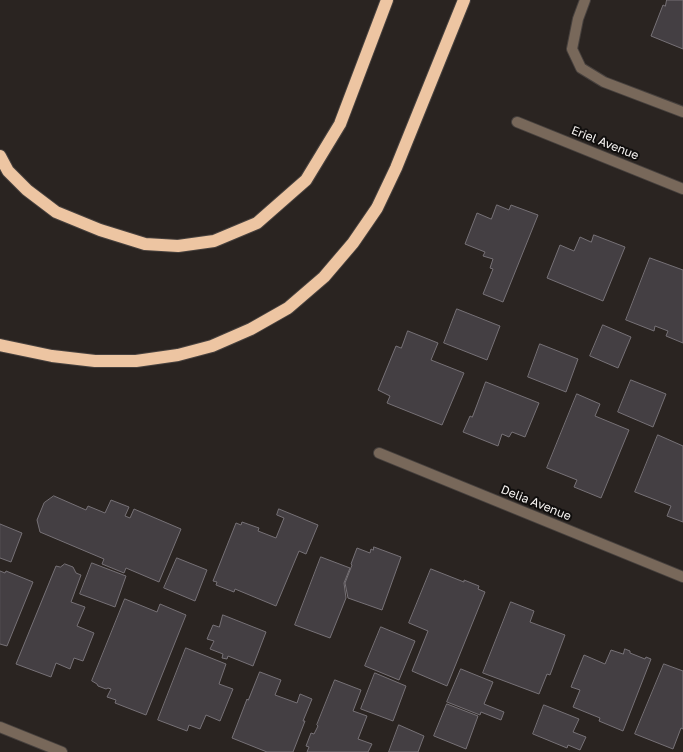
<!DOCTYPE html>
<html>
<head>
<meta charset="utf-8">
<style>
  body { margin:0 }
  canvas { display:block; background:#2a2421 }
</style>
</head>
<body>
<canvas width="683" height="752"></canvas>
<script>
const g = document.querySelector('canvas').getContext('2d');
g.lineJoin = 'round';
function fill(path, color) {
  g.fillStyle = color;
  g.fill(path, 'evenodd');
}
function trace(path, color, width, dash) {
  g.strokeStyle = color;
  g.lineWidth = width;
  g.lineCap = dash ? 'butt' : 'round';
  g.setLineDash(dash || []);
  g.stroke(path);
}
function drawText(font, color, halo, rows, align = 'center') {
  g.font = font + ' "Golos Text",sans-serif';
  g.lineWidth = 4;
  g.setLineDash([]);
  g.textBaseline = 'middle';
  g.strokeStyle = halo;
  g.fillStyle = color;
  for (const [text, x, y, turn = 0] of rows) {
    g.save();
    g.translate(x, y);
    g.rotate((+turn || 0) * Math.PI / 180);
    g.textAlign = isNaN(turn) ? turn : align;
    if (halo) g.strokeText(text, 0, 0);
    g.fillText(text, 0, 0);
    g.restore();
  }
}
const building = new Path2D(`
  M667 0H683V49L651 36 663 5 665 6Z
  M497 205 509 210 511 205 538 215 503 302 483 294 493 269 490 268 493 259 483 256 485 252 465 244 477 213 491 219Z
  M594 235 625 247 603 301 547 278 560 245 574 251 580 237 591 242Z
  M650 258 683 270V343L666 336 668 331 655 326 654 331 626 320Z
  M457 309 500 326 487 360 444 343Z
  M603 325 631 337 618 368 590 356Z
  M408 331 438 343 431 360 464 373 442 425 387 403 390 396 378 390 396 346 401 348Z
  M540 344 578 359 566 392 528 377Z
  M631 380 666 394 653 427 618 412Z
  M486 382 539 403 525 437 512 432 509 437 502 434 498 446 463 432 470 416 472 417Z
  M577 394 600 404 595 416 629 430 601 498 574 487 577 480 547 468Z
  M658 435 683 446V522L667 516 671 506 635 492Z
  M54 496 86 510 88 506 105 513 111 500 129 507 125 516 130 518 134 509 181 529 159 582 126 568 124 573 102 564 104 559 40 532 37 520 44 503Z
  M279 509 318 525 306 554 299 551 276 606 235 589 234 592 216 585 217 582 213 581 236 523 241 525 242 522 259 528 258 531 276 538 284 518 277 515Z
  M0 524 22 533 11 562 0 558Z
  M374 547 401 557 382 610 348 598 345 583 352 565 351 564 357 548 370 553 371 549 373 550Z
  M321 557 350 568 344 583 346 598 330 638 295 625Z
  M177 558 207 570 195 601 164 588Z
  M92 563 126 576 115 607 80 594Z
  M65 564 73 567 76 573 81 575 71 602 85 607 77 626 94 633 83 661 74 658 70 669 56 663 51 677 16 664 56 566 60 567Z
  M431 569 464 582V580L479 586 478 589 485 592 447 686 412 671 428 631 409 623Z
  M0 571 5 573 6 571 33 582 7 646 0 644Z
  M125 599 157 612 160 604 186 615 146 715 115 703 116 700 107 697 111 689 108 688 106 689 98 686 97 684 92 681Z
  M511 602 534 611 530 622 565 635 550 675 547 674 539 694 483 673Z
  M223 615 266 632 253 666 228 656 227 659 222 658 223 654 210 649 214 641 207 639 213 625 219 627Z
  M381 627 415 641 399 680 365 666Z
  M186 648 226 664 219 684 233 689 220 721 206 715 200 729 189 725 187 731 158 720Z
  M625 649 630 651V653L645 659 646 657 651 659 623 731 599 721 600 718 573 707 580 690 571 687 584 655 605 664 611 650 623 654Z
  M664 664 683 671V729L681 728 673 749 635 734Z
  M461 669 493 682 484 704 504 712 501 720 481 712 480 715 447 702Z
  M260 672 281 680 275 695 297 703 300 694 312 699 303 721H305L293 752H267L232 738 247 699 248 700Z
  M375 673 406 686 393 721 361 709Z
  M335 680 361 690 353 711 367 716 358 739 372 744 368 752H307L309 747 306 746 311 733 314 734 318 726 317 725Z
  M447 704 478 716 466 749 434 736Z
  M544 705 579 719 573 732 586 737 580 750 568 745 567 748 533 734Z
  M399 725 424 736 418 752H389Z`);
fill(building, '#443f43');
trace(building, '#767176', 1);
const minor = new Path2D(`
  M585 0 578 19 572 49 581 68 604 82 683 112
  M517 122 683 189
  M379 453 683 577
  M0 727 62 752`);
const highway = new Path2D(`
  M0 156 8 171 27 190 56 212 100 230 145 244 178 246 214 241 257 223 306 180 340 124 387 0
  M0 345 52 356 95 361H136L178 355 212 346 251 329 288 308 324 277 353 243 377 208 396 168 464 0`);
trace(minor, '#47413e', 12);
trace(highway, '#47413e', 14);
trace(minor, '#78685a', 10);
trace(highway, '#edc5a2', 12);
drawText('12px', '#f6f3f1', '#100e0d', [
  ["Eriel Avenue",605,143,22],
  ["Delia Avenue",536,503,22]
]);
</script>
</body>
</html>
